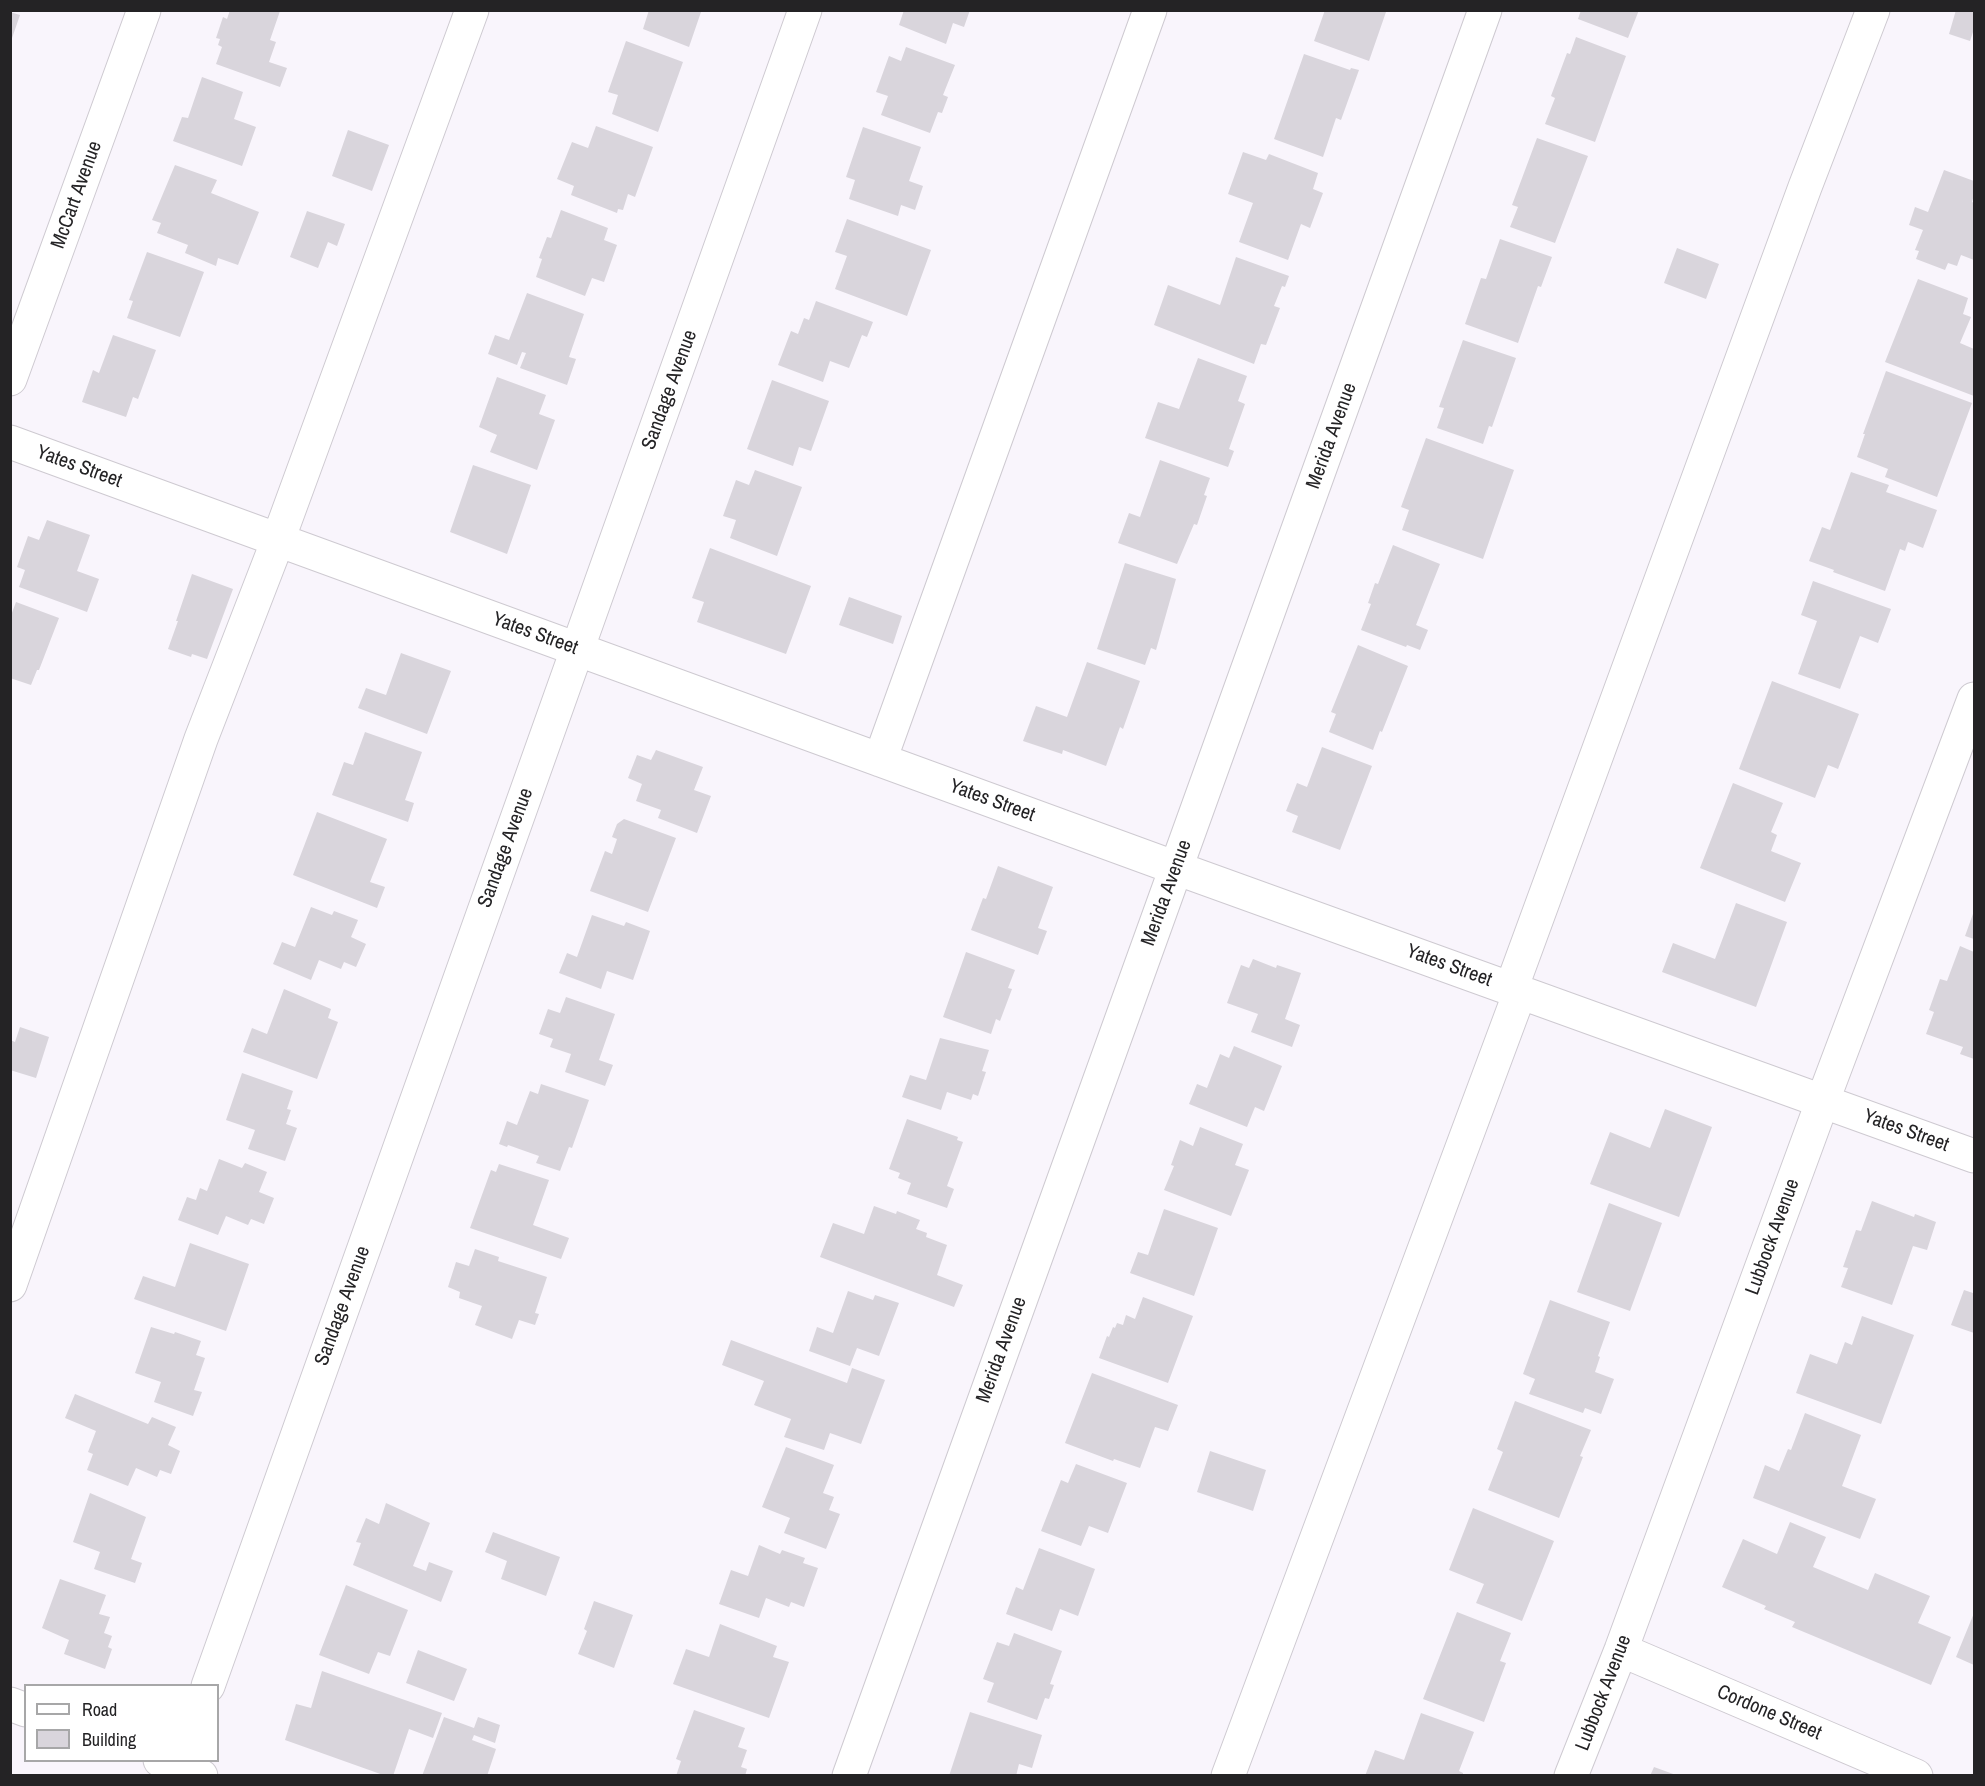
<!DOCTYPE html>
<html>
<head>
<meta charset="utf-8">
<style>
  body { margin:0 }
  #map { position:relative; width:1985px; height:1786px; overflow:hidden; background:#f9f5fc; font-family:"Archivo Narrow",sans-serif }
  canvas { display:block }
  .frame { position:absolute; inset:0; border:12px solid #242325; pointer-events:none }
  .legend { position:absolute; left:24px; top:1684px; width:195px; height:78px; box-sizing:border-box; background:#fff; border:2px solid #a7a7a8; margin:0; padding:8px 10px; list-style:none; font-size:18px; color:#242325 }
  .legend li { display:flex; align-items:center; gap:12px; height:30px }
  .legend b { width:30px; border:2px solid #a7a7a8 }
</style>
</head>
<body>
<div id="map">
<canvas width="1985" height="1786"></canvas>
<div class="frame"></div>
<ul class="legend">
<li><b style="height:8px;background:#fff"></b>Road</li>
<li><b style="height:16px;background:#d9d5dc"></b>Building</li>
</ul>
</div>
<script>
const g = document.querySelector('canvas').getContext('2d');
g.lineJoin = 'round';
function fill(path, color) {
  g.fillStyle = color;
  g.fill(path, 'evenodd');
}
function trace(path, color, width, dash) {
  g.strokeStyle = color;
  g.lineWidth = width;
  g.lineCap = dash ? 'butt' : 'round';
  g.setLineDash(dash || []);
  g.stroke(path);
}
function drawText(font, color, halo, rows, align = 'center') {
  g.font = font + ' "Archivo Narrow",sans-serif';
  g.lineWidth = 6;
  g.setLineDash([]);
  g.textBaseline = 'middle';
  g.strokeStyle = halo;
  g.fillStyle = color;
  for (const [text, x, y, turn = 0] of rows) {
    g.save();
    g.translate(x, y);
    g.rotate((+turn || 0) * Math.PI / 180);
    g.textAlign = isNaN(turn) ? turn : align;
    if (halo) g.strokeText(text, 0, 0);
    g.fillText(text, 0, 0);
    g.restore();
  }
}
fill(new Path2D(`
  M230 10 280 11 270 40 276 42 269 62 287 68 280 87 216 64 222 47 218 45 220 39 216 38 223 17 227 19Z
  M649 10H696L701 12 689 47 643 29Z
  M904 10H970L964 27 953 23 946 44 899 25Z
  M1325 10 1386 12 1369 61 1314 41Z
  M1581 10H1639L1628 38 1578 19Z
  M1956 10H1974V33L1973 32 1970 41 1949 34Z
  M10 12 20 15 11 41 10 40Z
  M1576 37 1626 56 1595 142 1545 124 1555 98 1551 96 1567 53 1570 54Z
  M626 41 683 62 658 132 612 114 618 95 608 92Z
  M906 47 955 65 943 95 948 97 942 113 938 112 930 133 881 115 888 96 876 92 889 56 901 61Z
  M1304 54 1350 70 1351 68 1359 70 1341 120 1336 118 1323 157 1274 139Z
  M202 77 243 92 234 119 256 127 242 166 173 141 182 117 188 118Z
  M596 126 653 147 635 197 628 194 623 210 618 209 617 213 571 195 574 186 557 179 572 142 588 148Z
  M863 127 921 147 909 181 923 186 915 210 901 205 898 216 849 199 855 180 846 177Z
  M348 130 389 145 372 191 332 176Z
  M1537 138 1588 156 1555 243 1510 227 1518 207 1512 205Z
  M1243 152 1266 160 1269 154 1318 173 1313 189 1323 193 1310 228 1301 224 1288 260 1239 242 1253 203 1228 194Z
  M175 165 217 180 211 193 259 212 238 265 218 258 216 266 185 253 188 245 157 233 161 223 152 220Z
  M1944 170 1974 181V195L1972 202 1974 203V260L1961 255 1957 266 1948 263 1945 270 1916 259 1919 251 1915 250 1923 230 1909 225 1915 207 1928 212Z
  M561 210 608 228 604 240 617 245 604 282 592 278 585 296 536 277 542 259 539 258 547 237 551 238Z
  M307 211 345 224 337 246 328 242 318 268 290 257Z
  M847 219 931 250 907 316 835 289 847 256 835 252Z
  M1500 239 1552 257 1541 287 1538 286 1518 343 1465 324 1481 278 1486 279Z
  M1677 248 1719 264 1706 299 1664 283Z
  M147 252 204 272 180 337 127 318 133 301 129 300Z
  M1236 257 1289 276 1285 287 1282 286 1274 306 1280 308 1266 345 1261 344 1254 364 1154 325 1168 285 1220 305Z
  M1918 279 1968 298 1963 314 1971 317 1960 343 1974 349V396L1885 362Z
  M527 293 584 314 569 357 576 359 567 385 520 368 526 353 522 352 517 365 488 354 495 335 509 340Z
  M816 301 873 322 867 337 862 335 849 368 830 361 823 382 778 365 791 331 798 334 804 318 809 320Z
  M113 335 156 350 138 399 133 397 126 417 82 402 93 370 99 373Z
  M1463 340 1516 358 1492 427 1489 426 1483 444 1437 428 1444 408 1439 407Z
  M1198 358 1247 376 1238 401 1245 404 1229 449 1234 451 1228 467 1145 438 1158 402 1179 409Z
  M1886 371 1972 403 1937 497 1885 477 1888 469 1857 457 1865 434H1863Z
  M497 377 546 395 539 414 555 420 537 470 490 452 497 435 479 427Z
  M772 380 829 401 811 451 799 447 793 466 747 449Z
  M1426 438 1514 470 1483 559 1402 530 1409 510 1401 507Z
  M1160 460 1210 478 1204 495 1207 496 1197 525 1194 524 1177 564 1118 543 1129 513 1140 517Z
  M473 465 531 485 507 554 450 532Z
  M755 470 802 487 777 556 730 538 736 520 723 516 736 480 749 485Z
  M1851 472 1889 485 1886 492 1937 510 1923 548 1908 542 1905 551 1900 549 1885 591 1833 572 1834 570 1809 561 1822 527 1830 530Z
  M47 520 90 535 77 571 99 579 87 612 19 587 25 570 17 567 28 536 39 540Z
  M1393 545 1440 564 1416 625 1428 630 1420 650 1407 645 1406 647 1361 630 1371 604 1368 603 1375 583 1378 584Z
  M710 548 811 586 786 654 697 622 704 602 692 598Z
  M1125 563 1176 579 1156 650 1151 648 1145 665 1097 649Z
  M192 574 233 589 207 659 192 654 191 657 168 649 178 621H176Z
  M1813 581 1891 609 1878 643 1860 636 1840 689 1798 674 1817 621 1801 615Z
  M849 597 902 616 893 644 839 625Z
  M16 602 59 618 39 670H37L31 685 10 678V618Z
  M1358 645 1408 666 1382 732 1380 731 1373 750 1329 732 1336 714 1331 712Z
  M401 653 451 671 427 734 358 708 366 688 386 695Z
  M1087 662 1140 681 1123 729 1120 727 1106 766 1063 750 1062 754 1023 741 1036 706 1067 717Z
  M1772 681 1859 714 1838 769 1828 765 1815 798 1739 769Z
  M365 732 422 752 405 800 414 803 408 822 332 795 344 762 353 765Z
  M1322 747 1372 766 1340 850 1292 832 1298 816 1286 811 1297 783 1307 787Z
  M656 750 703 767 694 790 711 796 697 833 658 818 661 810 636 801 642 784 628 778 637 755 651 760Z
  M1733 783 1783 803 1771 832 1777 835 1771 851 1801 863 1785 902 1700 868Z
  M317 812 387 839 370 882 385 887 377 908 293 875Z
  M624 819 676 838 648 912 590 891 605 851 612 854 617 839 612 837 617 824Z
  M998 866 1053 887 1038 928 1047 931 1038 955 971 930 983 898 986 899Z
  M1736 903 1787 922 1756 1007 1662 972 1673 943 1715 959Z
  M311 907 332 915 334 911 358 920 351 937 366 944 356 967 344 962 341 969 319 960 311 980 273 964 282 942 295 947Z
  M1974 911V939L1965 936Z
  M592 915 624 926 626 922 650 931 633 980 607 971 601 989 559 973 567 953 577 957Z
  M1960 946 1974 952V1059L1960 1054 1963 1047 1926 1034 1934 1012 1929 1010 1940 979 1947 981Z
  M966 952 1015 970 1008 988 1012 989 1000 1021 996 1019 991 1034 943 1017Z
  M1253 959 1276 968 1277 965 1301 973 1285 1019 1300 1025 1292 1047 1251 1032 1258 1014 1227 1003 1241 965 1249 968Z
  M284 989 331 1009 328 1018 338 1022 317 1079 243 1052 252 1028 267 1034Z
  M566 997 615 1014 599 1060 613 1065 605 1086 565 1072 571 1054 550 1047 553 1039 539 1034 548 1009 560 1013Z
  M20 1027 49 1037 36 1078 10 1070V1040L15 1042Z
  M940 1038 989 1050 982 1071 986 1072 978 1096 973 1094 971 1100 947 1092 941 1110 902 1097 910 1075 926 1080Z
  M1234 1046 1282 1066 1264 1111 1255 1107 1247 1127 1189 1104 1197 1084 1207 1088 1220 1054 1229 1058Z
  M242 1073 293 1091 287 1109 291 1110 286 1124 297 1128 285 1161 248 1149 255 1130 226 1120Z
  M541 1084 589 1100 572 1148 569 1147 560 1171 536 1163 539 1156 508 1145 507 1147 499 1144 507 1121 517 1125 530 1091 538 1094Z
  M1665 1109 1712 1127 1679 1217 1590 1184 1610 1132 1650 1148Z
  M907 1119 958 1137 957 1140 963 1142 947 1186 954 1189 947 1208 907 1194 911 1183 898 1178 900 1173 889 1169Z
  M1200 1127 1243 1144 1235 1165 1249 1170 1231 1216 1164 1190 1174 1166 1171 1165 1180 1140 1193 1146Z
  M219 1159 242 1168 245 1163 267 1172 259 1192 274 1198 264 1224 251 1219 248 1225 226 1216 218 1235 178 1220 187 1197 196 1200 200 1188 207 1191Z
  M499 1164 549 1180 533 1225 569 1238 561 1259 470 1228 491 1170 496 1172Z
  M1872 1201 1914 1217 1915 1214 1936 1222 1927 1250 1913 1246 1892 1305 1841 1287 1848 1268 1843 1267 1856 1230 1861 1231Z
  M1609 1203 1662 1223 1630 1311 1577 1292Z
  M874 1206 896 1214 897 1211 920 1220 916 1229 927 1233 926 1237 947 1245 937 1275 963 1285 954 1307 820 1257 833 1223 864 1234Z
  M1164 1209 1218 1228 1194 1296 1130 1273 1138 1252 1148 1255Z
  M190 1243 249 1264 226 1331 134 1299 143 1276 175 1287Z
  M475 1249 499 1257 498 1261 547 1277 535 1313 539 1314 535 1325 519 1320 512 1339 475 1325 482 1306 459 1298 460 1292 448 1287 456 1262 469 1266Z
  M1974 1288V1333L1951 1325 1964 1290 1973 1293Z
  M848 1291 873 1300 875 1295 899 1303 879 1356 857 1348 850 1366 809 1351 817 1327 833 1333Z
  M1143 1297 1193 1316 1168 1383 1099 1358 1107 1336 1109 1337 1113 1327 1115 1328 1117 1323 1123 1325 1126 1315 1135 1319Z
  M1550 1300 1610 1322 1598 1356 1600 1357 1595 1372 1614 1379 1601 1414 1585 1408 1583 1413 1529 1394 1535 1379 1523 1374Z
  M1862 1316 1914 1335 1881 1424 1796 1393 1810 1354 1837 1364 1845 1342 1852 1345Z
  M151 1327 174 1334 175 1332 201 1341 196 1355 205 1358 194 1390 202 1392 193 1416 154 1402 161 1382 135 1373Z
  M731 1340 847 1383 852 1368 885 1380 861 1444 830 1433 824 1450 784 1437 791 1419 754 1405 764 1381 722 1365Z
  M1092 1373 1178 1405 1168 1431 1155 1427 1140 1468 1114 1459 1113 1461 1065 1443Z
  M75 1394 148 1424 152 1417 176 1427 168 1445 180 1451 171 1474 160 1470 157 1477 136 1468 128 1486 87 1470 93 1454 88 1452 96 1431 65 1418Z
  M1515 1401 1591 1430 1580 1456 1583 1457 1559 1518 1488 1490 1503 1452 1497 1449Z
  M1805 1413 1861 1435 1842 1486 1876 1499 1860 1539 1753 1498 1765 1465 1779 1471 1788 1449 1791 1450Z
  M786 1447 834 1465 823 1493 834 1497 829 1510 840 1514 826 1549 784 1533 790 1518 762 1507Z
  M1210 1451 1266 1470 1253 1511 1197 1492Z
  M1076 1464 1127 1483 1108 1533 1089 1526 1081 1546 1041 1531 1061 1480 1068 1483Z
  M90 1493 146 1517 131 1559 142 1563 135 1583 94 1569 100 1552 73 1542Z
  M386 1503 430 1523 413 1566 426 1571 429 1562 453 1571 441 1602 353 1565 361 1543 356 1542 366 1518 379 1524Z
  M1473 1508 1554 1541 1522 1621 1476 1603 1484 1584 1449 1570Z
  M1790 1522 1826 1537 1813 1567 1868 1590 1875 1573 1930 1596 1918 1623 1951 1637 1931 1685 1792 1627 1795 1622 1764 1609 1766 1606 1722 1587 1743 1539 1777 1554Z
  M493 1532 560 1557 546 1596 501 1579 507 1561 485 1552Z
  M759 1545 780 1554 782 1550 805 1558 803 1563 818 1568 804 1607 791 1602 789 1607 766 1598 759 1618 719 1604 731 1570 748 1576Z
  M1039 1548 1095 1569 1078 1616 1060 1609 1052 1631 1006 1614 1016 1587 1023 1590Z
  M60 1579 106 1595 99 1614 110 1617 104 1633 112 1636 108 1647 112 1649 105 1669 64 1654 69 1640 42 1628Z
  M346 1585 408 1610 390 1656 378 1652 369 1674 319 1655Z
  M594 1601 633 1615 614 1668 578 1654 587 1631 584 1629Z
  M1457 1612 1511 1633 1500 1661 1506 1663 1484 1722 1423 1699Z
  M1974 1613V1665L1956 1657Z
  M720 1624 777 1646 773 1657 789 1662 769 1718 673 1684 686 1649 709 1657Z
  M1014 1633 1062 1651 1050 1684 1054 1685 1049 1699 1045 1698 1037 1720 987 1702 994 1683 983 1679 997 1642 1009 1646Z
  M418 1650 467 1669 454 1701 406 1683Z
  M322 1671 442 1713 433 1738 409 1729 393 1776H386L285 1740 296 1704 311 1708Z
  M694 1710 745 1728 738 1747 747 1750 741 1767 747 1769 745 1776H676L681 1761 676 1759Z
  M970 1712 1042 1735 1032 1768 1019 1764 1016 1776H949Z
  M1421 1713 1474 1732 1459 1771 1463 1773V1776H1365L1375 1750 1404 1760Z
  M444 1717 474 1728 478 1717 500 1725 495 1743 474 1735 472 1740 496 1749 487 1776H422Z
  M1654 1767 1676 1775V1776H1650Z`), '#d9d5dc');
const minor = new Path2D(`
  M10 442 1176 868 1974 1156
  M880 760 1150 10
  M1511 989 1805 187 1873 10
  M10 1285 201 739 278 540 472 10
  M1621 1650 1916 1776
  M208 1686 805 10
  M10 1704 26 1710
  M160 1760 201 1776
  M849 1776 1485 10
  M1228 1776 1520 992
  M1571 1776 1621 1650 1823 1100 1974 699`);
const major = new Path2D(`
  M10 379 144 10`);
trace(minor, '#cecad1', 35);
trace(major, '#cecad1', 35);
trace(minor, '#fff', 33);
trace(major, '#fff', 33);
drawText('20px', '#242325', '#fff', [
  ["McCart Avenue",77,195,-70],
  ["Sandage Avenue",670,390,-70],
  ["Merida Avenue",1332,436,-70],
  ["Yates Street",79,467,20],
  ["Yates Street",535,634,20],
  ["Yates Street",992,801,20],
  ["Sandage Avenue",506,848,-70],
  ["Merida Avenue",1167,893,-70],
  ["Yates Street",1449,966,20],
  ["Yates Street",1906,1131,20],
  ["Lubbock Avenue",1773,1237,-70],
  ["Sandage Avenue",343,1306,-70],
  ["Merida Avenue",1002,1350,-70],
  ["Lubbock Avenue",1604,1693,-69],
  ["Cordone Street",1769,1713,23]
]);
</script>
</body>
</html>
